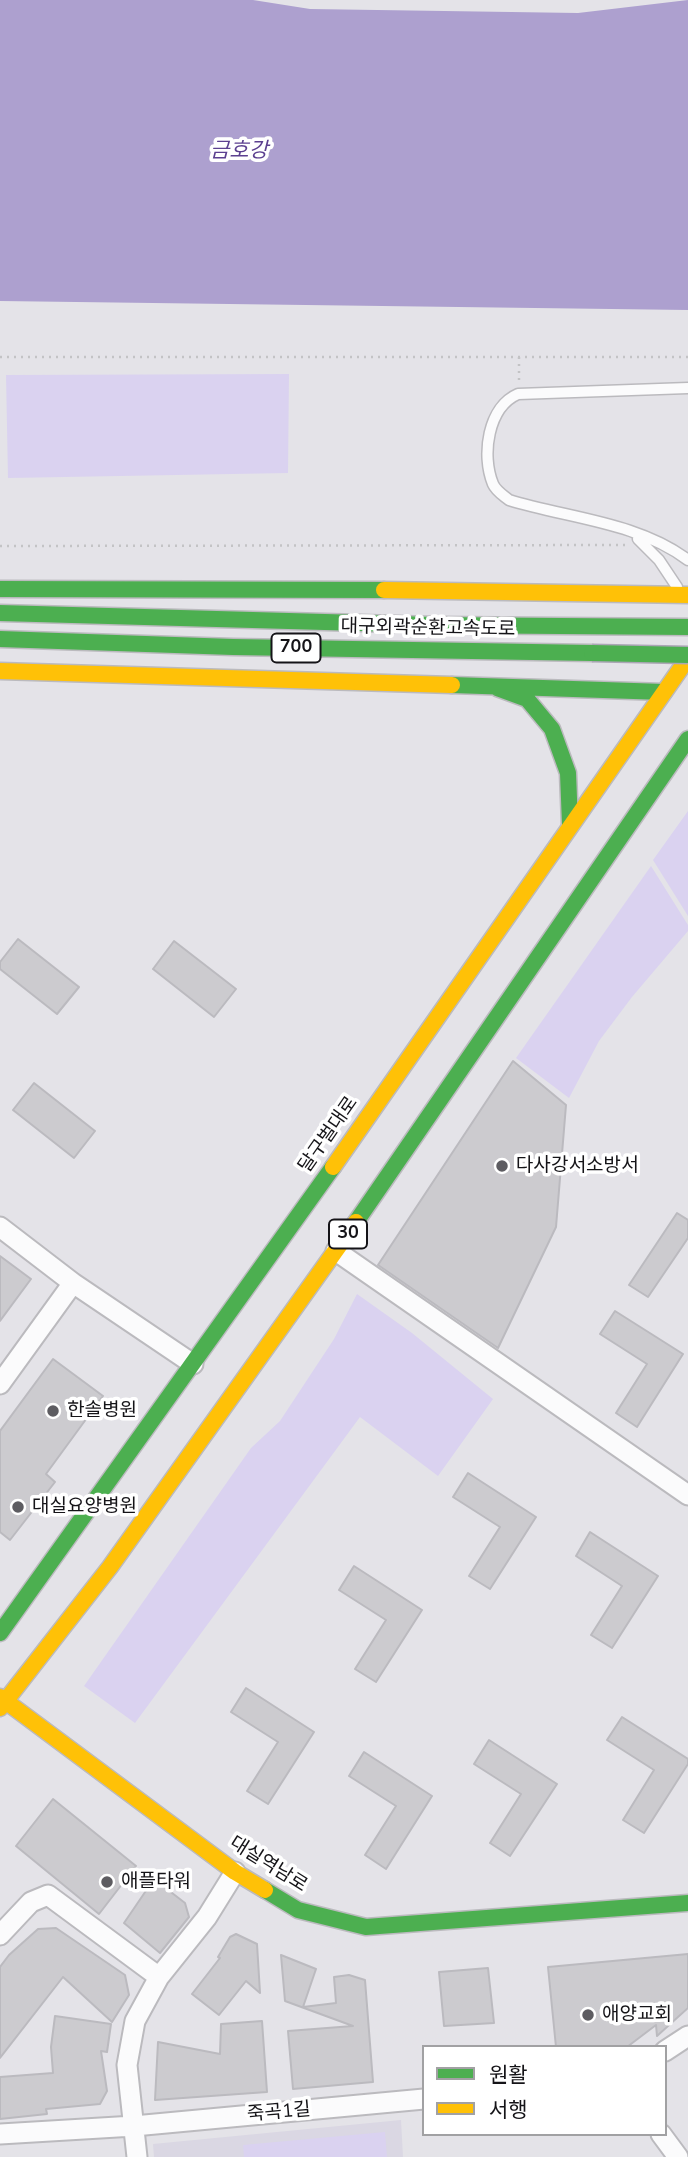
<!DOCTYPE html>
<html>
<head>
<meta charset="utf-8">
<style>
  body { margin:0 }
  #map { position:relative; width:688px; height:2157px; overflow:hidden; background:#e4e3e8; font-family:"Nunito Sans","Noto Sans KR",sans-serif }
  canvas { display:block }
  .legend { position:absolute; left:422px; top:2045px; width:245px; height:91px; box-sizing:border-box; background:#fff; border:2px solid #a1a1a3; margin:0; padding:9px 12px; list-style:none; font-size:21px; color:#151418 }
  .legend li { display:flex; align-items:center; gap:14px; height:35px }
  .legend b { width:35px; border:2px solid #a1a1a3 }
</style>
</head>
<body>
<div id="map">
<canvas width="688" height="2157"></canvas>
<ul class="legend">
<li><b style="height:9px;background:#4caf50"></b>원활</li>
<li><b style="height:9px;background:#ffc107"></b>서행</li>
</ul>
</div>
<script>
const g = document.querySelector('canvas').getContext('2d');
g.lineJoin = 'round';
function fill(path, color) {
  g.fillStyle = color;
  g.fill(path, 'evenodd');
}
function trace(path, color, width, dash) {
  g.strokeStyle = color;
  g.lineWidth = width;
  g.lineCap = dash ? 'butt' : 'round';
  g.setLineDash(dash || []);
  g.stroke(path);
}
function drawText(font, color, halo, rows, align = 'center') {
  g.font = font + ' "Nunito Sans","Noto Sans KR",sans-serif';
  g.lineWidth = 7;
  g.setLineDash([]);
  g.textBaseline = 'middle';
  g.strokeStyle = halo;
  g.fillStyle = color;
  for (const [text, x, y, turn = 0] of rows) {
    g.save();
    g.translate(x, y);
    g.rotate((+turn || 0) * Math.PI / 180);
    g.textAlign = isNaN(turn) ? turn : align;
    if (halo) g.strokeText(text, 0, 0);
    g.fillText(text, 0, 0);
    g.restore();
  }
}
fill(new Path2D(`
  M401 2120 403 2157H154L153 2144Z`), '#dad7e3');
fill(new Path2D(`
  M289 374 288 473 8 478 6 375Z
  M688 811V916L653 860Z
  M651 866 688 925V931L632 997 599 1041 569 1098 516 1058Z
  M357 1294 412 1333 493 1399 438 1476 360 1417 135 1723 84 1686 251 1448 280 1421 334 1339Z
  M385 2132 387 2157H244L243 2145Z`), '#dad2f0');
fill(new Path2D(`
  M0 0H253L310 9 578 13 688 0V310L0 301Z`), '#ada0cf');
const building = new Path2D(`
  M18 939 79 987 57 1014 0 969V962Z
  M174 941 236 989 214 1017 153 969Z
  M513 1061 566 1105 556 1227 498 1348 378 1265Z
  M34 1083 95 1131 74 1158 13 1110Z
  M677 1213 688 1220V1238L648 1297 629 1285Z
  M0 1256 31 1279 0 1321Z
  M615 1311 683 1354 637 1427 616 1413 647 1364 600 1334Z
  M53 1359 103 1396 46 1474 55 1482 10 1540 0 1532V1431Z
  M468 1473 536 1517 490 1589 469 1576 500 1527 453 1497Z
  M590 1532 658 1576 612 1648 591 1635 622 1586 576 1556Z
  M354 1566 422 1610 376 1682 355 1669 386 1620 339 1590Z
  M246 1688 314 1732 268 1804 247 1791 278 1742 231 1712Z
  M622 1717 688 1759V1764L644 1833 623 1820 654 1770 607 1740Z
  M489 1740 557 1784 510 1856 490 1843 521 1794 474 1764Z
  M364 1752 432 1796 386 1869 365 1855 396 1806 349 1776Z
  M53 1799 136 1866 99 1914 16 1846Z
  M154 1879 185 1903 189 1917 160 1953 124 1923Z
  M56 1928 125 1975 129 1995 112 2022 63 1977 0 2058V1967L9 1955 38 1929Z
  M236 1934 257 1944 260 1993 246 1981 219 2015 192 1994 220 1958 218 1957 230 1937Z
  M688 1954V2008L657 2036 656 2025 627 2047H556L548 1967Z
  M281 1955 316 1969 303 2007 336 2003 334 1977 349 1975 365 1980 373 2082 293 2089 288 2031 353 2026 285 2001Z
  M488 1968 494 2023 444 2026 439 1972Z
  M55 2016 111 2024 107 2052 101 2051 107 2091 100 2104 46 2109 47 2114 0 2119V2077L53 2073 51 2047Z
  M262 2021 267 2092 155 2100 158 2042 220 2054 221 2024Z`);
fill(building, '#cccbcf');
trace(building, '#bbbabf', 2);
const lane = new Path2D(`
  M688 388 518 394C488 407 481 455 493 484 496 491 503 495 509 500 567 518 638 522 688 560
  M638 539 659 560 677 587`);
const street = new Path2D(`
  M0 1227 73 1283 0 1384
  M336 1251 688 1495
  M73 1283 193 1364
  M0 1935 31 1902 48 1895 159 1977
  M665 2051 688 2036
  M0 2134 134 2126 424 2099
  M661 2134 678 2157
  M137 2157 127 2065 135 2021 159 1977 207 1917 235 1872`);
const fast = new Path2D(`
  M0 589 384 590
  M0 613 433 625 688 627
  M0 639 233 647 592 653
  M452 685 664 692
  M497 688 527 699 552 729 568 773 570 824
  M356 1222 688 739
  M0 1633 333 1167
  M265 1890 298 1910 366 1927 688 1903`);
const slow = new Path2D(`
  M384 590 688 595
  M0 671 452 685
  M333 1167 688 658
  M0 1697 235 1872 265 1890
  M0 1708 110 1567 356 1222`);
trace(lane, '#bbbabe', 13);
trace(street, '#bbbabe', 23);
trace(fast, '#bbbabe', 19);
trace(slow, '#bbbabe', 19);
trace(new Path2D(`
  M0 357H688
  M519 380V356
  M0 546 625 545`), '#c3c3c5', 2.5, [2, 5]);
trace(lane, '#fbfbfc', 10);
trace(street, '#fbfbfc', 19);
trace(fast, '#4caf50', 16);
trace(slow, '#ffc107', 16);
const fastBridge = new Path2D(`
  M592 653 688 655`);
trace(fastBridge, '#aba6b5', 19, []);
trace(fastBridge, '#4caf50', 16);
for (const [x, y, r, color] of [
  [502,1166,7,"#5d5c61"],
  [53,1411,7,"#5d5c61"],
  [18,1507,7,"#5d5c61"],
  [107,1882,7,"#5d5c61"],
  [588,2015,7,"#5d5c61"]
]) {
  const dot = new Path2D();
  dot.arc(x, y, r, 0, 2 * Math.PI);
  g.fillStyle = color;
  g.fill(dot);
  trace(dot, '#fff', 2.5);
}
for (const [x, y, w] of [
  [296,648,49],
  [348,1234,38]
]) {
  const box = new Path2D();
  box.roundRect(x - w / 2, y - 14.5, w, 29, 5);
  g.fillStyle = '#fff';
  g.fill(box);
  trace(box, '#151418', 2);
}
drawText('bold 18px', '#151418', null, [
  ["700",296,648],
  ["30",348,1234]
]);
drawText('19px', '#151418', '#fff', [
  ["대구외곽순환고속도로",428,629,1],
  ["달구벌대로",329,1135,-55],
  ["대실역남로",268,1865,32],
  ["죽곡1길",279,2113,-5]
]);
drawText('19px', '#151418', '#fff', [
  ["다사강서소방서",516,1166],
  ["한솔병원",67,1411],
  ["대실요양병원",32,1507],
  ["애플타워",121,1882],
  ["애양교회",602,2015]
], 'left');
drawText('italic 21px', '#5c4090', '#fff', [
  ["금호강",239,152]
]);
</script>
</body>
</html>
